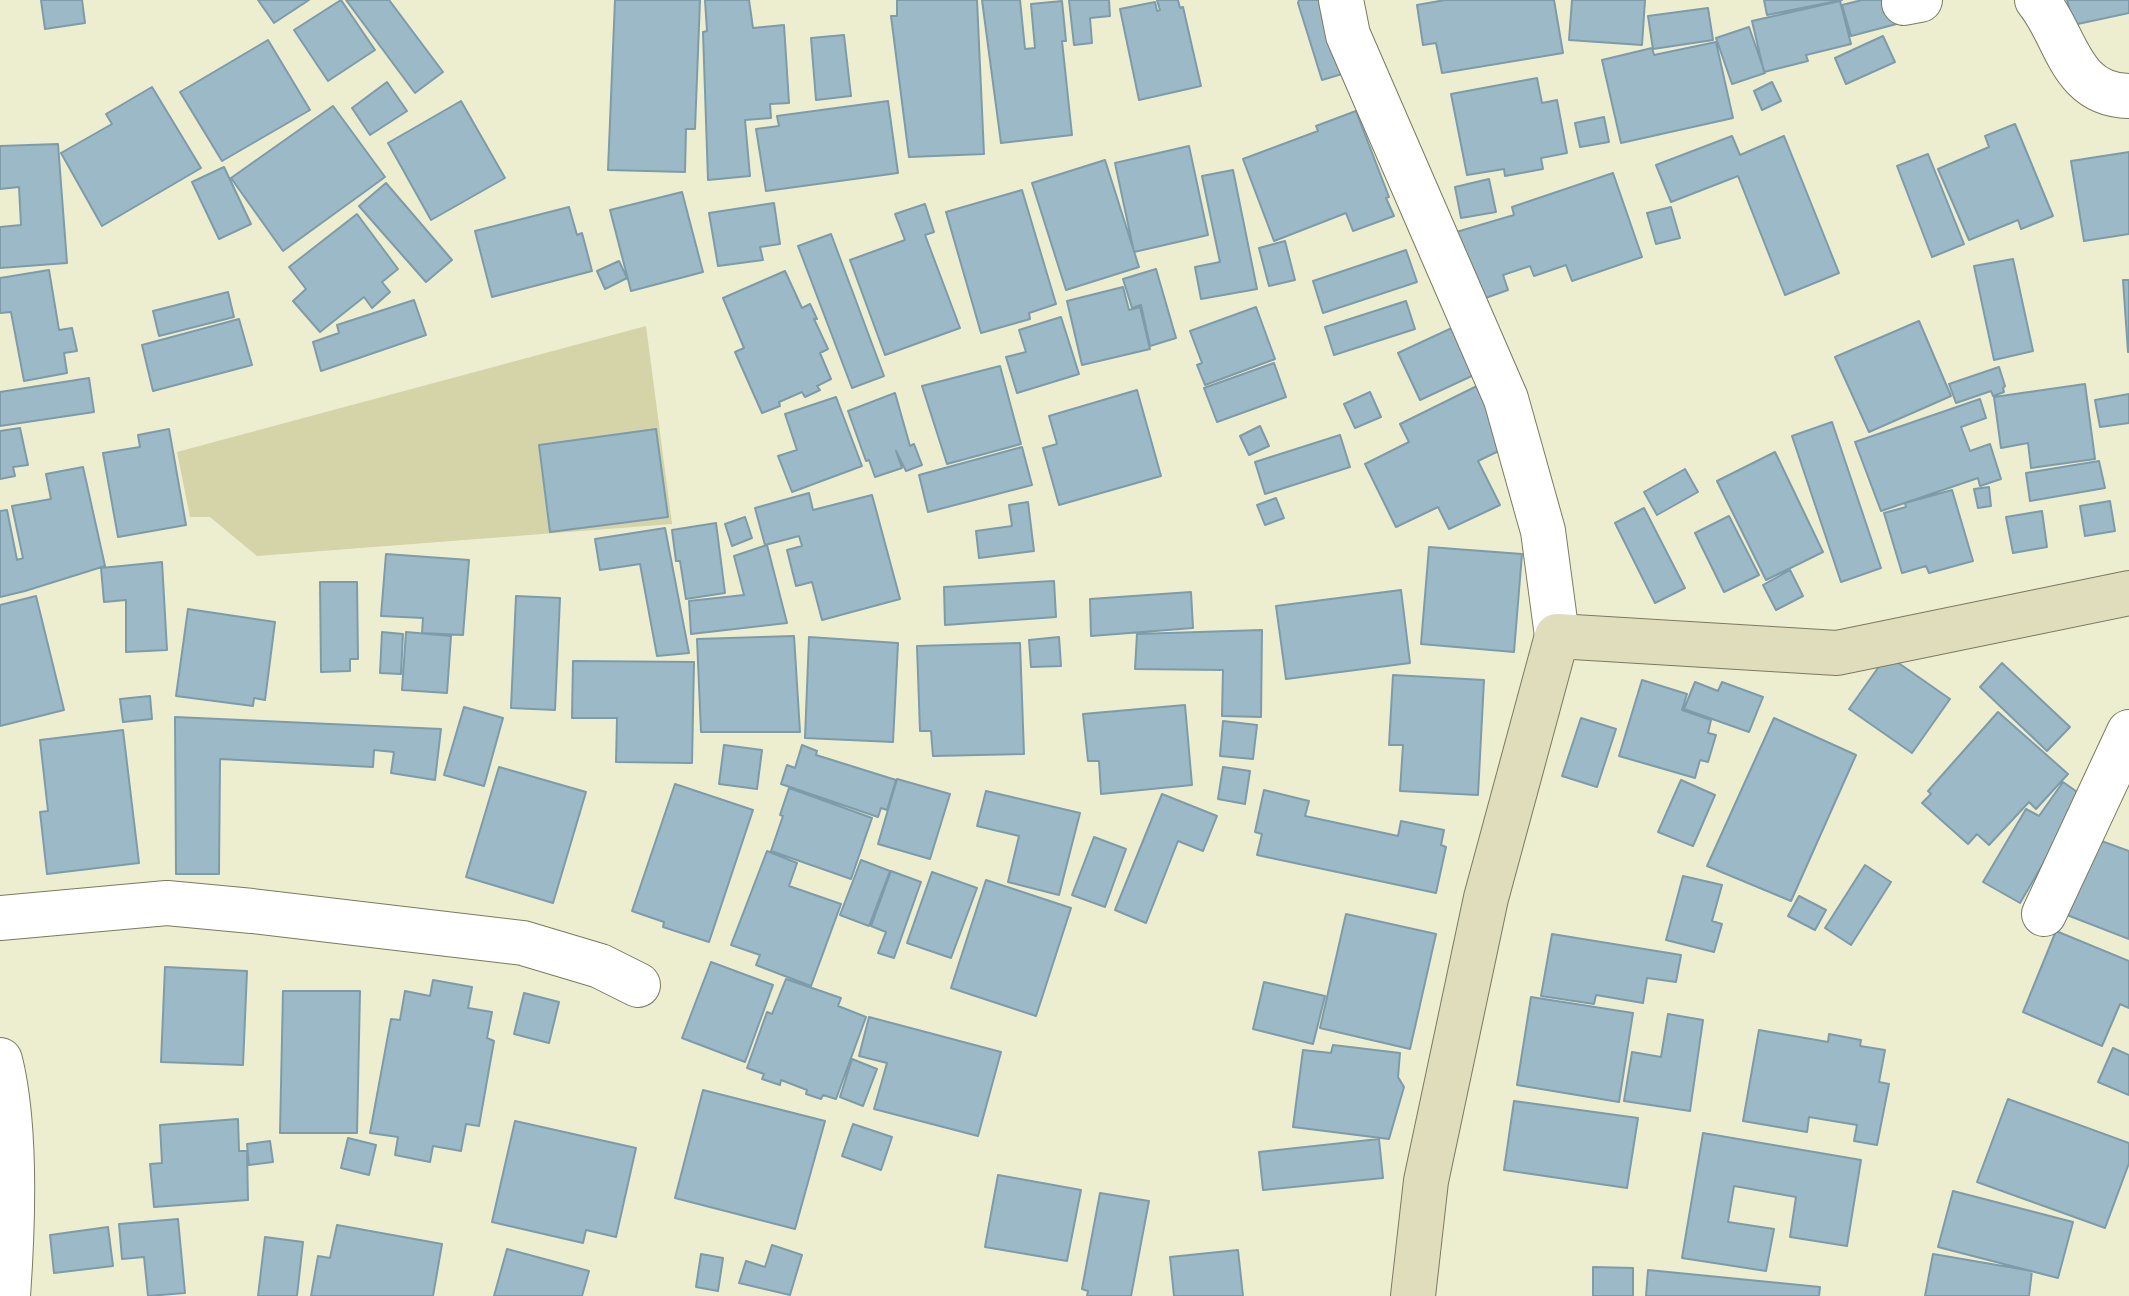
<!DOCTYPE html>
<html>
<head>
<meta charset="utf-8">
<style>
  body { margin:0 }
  canvas { display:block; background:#ededcf }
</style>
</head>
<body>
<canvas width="2129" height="1296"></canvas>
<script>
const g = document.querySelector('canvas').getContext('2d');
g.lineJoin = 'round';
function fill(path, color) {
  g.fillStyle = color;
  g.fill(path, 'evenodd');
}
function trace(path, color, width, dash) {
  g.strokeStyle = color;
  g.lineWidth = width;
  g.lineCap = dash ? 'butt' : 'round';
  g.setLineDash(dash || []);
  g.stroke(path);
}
fill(new Path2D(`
  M646 326 672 524 257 556 210 517H190L177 452Z`), '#d5d3a8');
const building = new Path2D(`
  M41 0H82L85 23 45 29Z
  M258 0H309L274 23Z
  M341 0 375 50 328 81 294 30Z
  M346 0H389L443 72 415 93Z
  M615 0H700L695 129H686L685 172 608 170Z
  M705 0H749L753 28 784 25 789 103 770 104 771 118 745 120 750 176 708 180 703 32 707 31Z
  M897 0H977L984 154 909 157 891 16H897Z
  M982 0H1020L1025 49 1035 48 1031 4 1062 1 1066 41H1062L1072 135 1001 143Z
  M1069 0H1109L1110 16 1090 18 1092 43 1074 45Z
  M1157 0H1178L1180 8 1183 7 1201 86 1139 100 1120 9 1155 2 1157 11 1160 10Z
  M1299 0H1329L1352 71 1322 80 1298 3Z
  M1445 0H1554L1563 53 1442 73 1436 43 1423 45 1417 5Z
  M1572 0H1645L1642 45 1569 40Z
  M1764 0H1842L1767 15Z
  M1862 0H1903L1908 21 1851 36 1842 5Z
  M2067 0H2129V13L2073 25Z
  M1840 1 1851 44 1806 55 1808 61 1764 72 1752 21Z
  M1708 8 1713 40 1653 49 1648 16Z
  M1749 27 1765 73 1732 84 1716 38Z
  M844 35 851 96 816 100 811 38Z
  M1883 36 1895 62 1846 84 1835 58Z
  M268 40 310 110 222 161 180 92Z
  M1716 42 1733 118 1621 143 1602 60 1652 48 1654 55Z
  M1537 78 1542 103 1557 100 1567 153 1541 158 1543 169 1505 176 1504 169 1467 175 1451 94Z
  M387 82 407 111 370 135 352 108Z
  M1772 82 1781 101 1762 110 1754 91Z
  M152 87 201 168 102 226 61 153 112 124 106 114Z
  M461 101 505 178 431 220 388 143Z
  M888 101 898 173 766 191 756 129 779 126 777 116Z
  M333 106 385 177 283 251 231 178Z
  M1356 111 1389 197 1386 198 1394 216 1353 231 1346 213 1274 241 1243 159 1318 131 1316 126Z
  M1604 117 1609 142 1580 147 1575 123Z
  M2015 124 2053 216 2021 229 2018 220 1969 240 1938 169 1989 147 1985 136Z
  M1732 136 1740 155 1784 136 1839 273 1785 295 1738 176 1671 202 1656 165Z
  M58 144 67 263 0 268V227L21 225 19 187 0 189V146Z
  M1189 146 1208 235 1134 252 1115 163Z
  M2129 152V234L2084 241 2071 161Z
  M1928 154 1964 244 1932 257 1897 166Z
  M1105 160 1139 267 1066 290 1032 183Z
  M224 167 251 224 219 239 192 182Z
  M1233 170 1257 289 1201 299 1195 267 1220 262 1202 176Z
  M1613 173 1642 257 1572 281 1566 265 1534 276 1530 266 1503 275 1508 290 1477 301 1453 233 1514 215 1512 207Z
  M1489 179 1496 212 1461 218 1455 187Z
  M386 183 452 260 426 282 359 206Z
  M1022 190 1056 304 1029 313 1030 319 981 333 946 212Z
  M682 192 703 272 631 291 610 210Z
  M774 203 780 244 760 247 763 260 718 266 709 213Z
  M925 204 934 232 925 235 960 328 885 355 850 260 905 240 895 214Z
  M569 207 577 235 582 233 592 271 492 297 475 231Z
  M1671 207 1680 238 1656 244 1647 213Z
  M357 214 398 269 382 282 390 292 372 308 364 297 320 332 293 301 306 289 289 267Z
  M831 234 884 376 852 388 798 246Z
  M1285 241 1295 280 1269 286 1259 248Z
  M1406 250 1417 282 1323 313 1313 281Z
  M2013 259 2033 351 1994 360 1974 266Z
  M619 261 627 278 605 289 597 271Z
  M1156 269 1176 338 1150 346 1141 305 1132 308 1123 279Z
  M49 270 59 330 72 328 77 351 64 353 67 373 24 381 11 312 0 313V278Z
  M785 271 802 308 810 304 817 319H814L828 349 820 353 831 379 817 386 820 390 805 397 802 392 779 402 780 406 762 413 735 352 744 348 723 298Z
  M2123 280H2129V352H2128Z
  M1123 287 1129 310 1140 307 1150 349 1082 365 1067 301Z
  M228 292 234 317 159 336 153 311Z
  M414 300 426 335 321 371 313 342 339 333 337 325Z
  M1406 301 1415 329 1334 355 1325 327Z
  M1256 307 1275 359 1205 385 1197 365 1202 363 1190 331Z
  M1061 317 1079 374 1017 393 1006 357 1026 352 1019 330Z
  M239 319 252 365 153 391 142 345Z
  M1919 321 1951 396 1869 432 1835 357Z
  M1454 327 1476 374 1420 400 1398 353Z
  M1274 363 1286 397 1217 422 1204 388Z
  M1000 366 1021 444 947 464 922 386Z
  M1999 367 2005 386 2003 388 2004 392 1993 396 1991 391 1956 403 1949 384Z
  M89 378 94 412 0 426V392Z
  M2085 384 2095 459 2031 468 2028 443 2001 448 1994 397Z
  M1477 386 1507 447 1478 461 1500 505 1449 529 1438 507 1396 527 1365 464 1409 442 1400 424Z
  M1137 390 1161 476 1059 505 1043 448 1057 444 1049 416Z
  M1370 392 1381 417 1355 428 1344 404Z
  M895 393 910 446 914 444 922 465 906 471 896 451 902 468 875 477 869 460 866 461 848 411Z
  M2129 394V423L2100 427 2095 400Z
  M836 397 862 466 792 492 778 456 797 450 785 414Z
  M1980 399 1986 418 1961 427 1970 451 1990 444 2001 479 1980 486 1978 478 1881 511 1855 442Z
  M1832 422 1881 568 1841 582 1792 436Z
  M1260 426 1269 446 1249 455 1240 436Z
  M20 428 28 465 13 467 15 476 0 479V431Z
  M169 429 186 525 118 537 103 453 140 447 138 435Z
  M656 429 668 517 550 532 539 445Z
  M1340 435 1350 467 1265 494 1255 462Z
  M1022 447 1032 485 928 512 919 475Z
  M1775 452 1823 552 1766 580 1717 481Z
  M2099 461 2105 488 2030 501 2026 473Z
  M83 467 105 566 25 591 0 597V511L7 510 17 560 23 558 12 506 51 499 46 474Z
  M1685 469 1698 492 1657 515 1644 492Z
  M1989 487 1991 506 1978 508 1974 489Z
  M1952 490 1973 561 1929 573 1926 566 1902 573 1884 513 1906 507 1905 503Z
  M809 493 813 510 872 495 900 599 822 620 812 582 796 586 787 550 802 546 799 536 765 545 755 508Z
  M1276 498 1284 518 1265 525 1257 505Z
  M2110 501 2115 531 2085 536 2080 506Z
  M1028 502 1034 551 979 558 976 531 1012 526 1009 505Z
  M1644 508 1685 588 1655 603 1615 523Z
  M2042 511 2047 547 2013 553 2006 517Z
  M1729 516 1759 575 1724 592 1695 533Z
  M745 517 752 538 732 546 725 524Z
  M716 523 725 593 686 599 680 561H676L672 530Z
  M665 528 689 653 657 656 640 564 600 570 595 539Z
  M767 545 787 623 691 634 689 601 744 595 734 556Z
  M1429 547 1522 554 1514 652 1421 644Z
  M386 554 469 560 463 635 422 633 423 618 381 616Z
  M162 562 167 650 126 652V600L104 602 101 568Z
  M1790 570 1803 596 1776 610 1763 585Z
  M1054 581 1056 617 945 625 944 587Z
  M320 582H357L358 659H350V671L321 672Z
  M1401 590 1410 663 1286 679 1276 606Z
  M1191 592 1193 628 1091 636 1090 599Z
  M36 596 64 710 0 726V605Z
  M516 596 560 598 555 710 511 708Z
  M188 609 275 622 265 700 254 698 253 706 176 696Z
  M1262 630 1261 717 1222 716 1223 670 1135 669 1137 634Z
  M382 632 403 634 401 674 380 673Z
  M406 632 451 636 447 693 402 690Z
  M794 636 800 732H701L697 639Z
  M809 637 898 643 893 742 805 738Z
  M1059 637 1061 666 1031 667 1029 640Z
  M1020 643 1024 754 933 756 931 731H920L917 646Z
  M1887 655 1950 699 1912 753 1849 709Z
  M573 661 694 662 692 763 616 762 617 718H572Z
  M2002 663 2070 727 2047 751 1980 687Z
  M1393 675 1484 680 1478 795 1400 791 1403 745H1389Z
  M1642 680 1687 694 1682 710 1711 720 1708 733 1716 735 1708 762 1700 760 1695 778 1619 756Z
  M1695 682 1718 691 1722 682 1763 697 1749 732 1684 709Z
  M150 696 152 719 123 722 120 699Z
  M1185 705 1192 785 1101 794 1099 761H1088L1083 714Z
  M464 707 503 718 484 786 444 775Z
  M1998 712 2068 774 2036 809 2029 802 1989 845 1977 834 1968 844 1922 803 1931 794 1928 791Z
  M175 717 441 729 435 780 391 773 394 752 374 750 373 767 220 759 219 874H176Z
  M1581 718 1616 729 1597 787 1562 776Z
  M1774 718 1856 755 1791 901 1707 866Z
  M1223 721 1257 725 1253 759 1220 756Z
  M123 730 139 863 47 874 40 812 48 811 40 740Z
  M724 745 762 750 757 789 719 784Z
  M802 745 817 751 816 755 896 780 887 810 881 808 878 817 781 784 787 765 795 768Z
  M499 767 586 792 553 903 466 877Z
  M1223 767 1250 771 1245 804 1218 799Z
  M897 779 950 794 930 859 878 844Z
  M1681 780 1715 795 1693 846 1658 832Z
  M2063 782 2083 796 2020 903 1983 882 2026 809 2039 816Z
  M675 784 753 810 709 942 663 927 664 922 632 911Z
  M789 788 872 818 851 879 771 851 783 816 780 815Z
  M1264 790 1309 801 1305 816 1398 836 1401 821 1444 830 1441 845 1446 847 1436 893 1257 855 1262 834 1255 832Z
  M986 791 1080 813 1059 895 1008 882 1019 836 977 826Z
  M1162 794 1217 816 1203 851 1178 841 1146 923 1115 910Z
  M1094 837 1126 849 1105 907 1072 895Z
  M2096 839 2129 851V939L2067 915Z
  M767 851 797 863 789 886 841 904 811 986 756 965 760 955 731 945Z
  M861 860 890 871 869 926 840 915Z
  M1865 865 1891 882 1851 945 1825 928Z
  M891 871 921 882 894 958 878 953 886 932 871 926Z
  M932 872 977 888 951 958 907 943Z
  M1683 876 1722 885 1712 921 1722 924 1714 952 1666 940Z
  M986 880 1071 908 1036 1016 951 988Z
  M1799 896 1826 910 1815 930 1788 916Z
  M1346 914 1436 934 1410 1049 1320 1028Z
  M2056 931 2129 961V1008L2120 1004 2102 1046 2023 1012Z
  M1552 934 1681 955 1676 982 1647 978 1643 1003 1596 995 1594 1004 1541 996Z
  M711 962 773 985 745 1062 682 1038Z
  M165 967 247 971 243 1065 161 1062Z
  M786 979 841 998 838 1006 866 1017 836 1099 823 1095 821 1099 806 1094 807 1090 781 1080 780 1085 762 1079 764 1074 747 1068 767 1012 772 1014Z
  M433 980 472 987 468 1008 492 1012 487 1038 494 1041 479 1126 466 1124 461 1151 433 1146 430 1162 395 1155 398 1137 370 1133 391 1019 400 1020 405 991 430 996Z
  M1264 982 1325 996 1313 1044 1253 1029Z
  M283 991H360L357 1133H280Z
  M524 993 559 1002 549 1043 514 1034Z
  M1531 997 1633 1013 1619 1102 1517 1085Z
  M1668 1014 1703 1020 1690 1111 1624 1101 1632 1052 1661 1057Z
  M869 1017 1001 1052 978 1136 874 1109 887 1063 859 1056Z
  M1759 1030 1828 1042 1829 1034 1861 1040 1860 1046 1885 1050 1879 1082 1889 1084 1877 1145 1854 1141 1857 1125 1809 1117 1807 1132 1743 1121Z
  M1333 1045 1400 1053 1398 1077 1404 1087 1389 1139 1293 1127 1303 1050 1331 1053Z
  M2113 1048 2129 1055V1095L2098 1082Z
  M852 1059 877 1069 863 1106 840 1097Z
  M703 1090 825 1121 795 1229 675 1198Z
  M2008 1099 2129 1143V1163L2105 1228 1977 1182Z
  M1514 1101 1638 1118 1627 1188 1504 1170Z
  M238 1119 239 1151H247L248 1200 154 1207 150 1164 162 1163 160 1125Z
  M515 1121 636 1148 616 1237 586 1230 583 1243 492 1222Z
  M853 1124 892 1137 881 1170 842 1156Z
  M1703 1133 1861 1160 1847 1246 1790 1237 1796 1197 1734 1186 1728 1222 1774 1229 1766 1271 1682 1258Z
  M348 1138 376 1145 369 1175 341 1168Z
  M1379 1139 1383 1178 1263 1190 1259 1152Z
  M270 1141 273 1162 249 1165 247 1144Z
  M998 1175 1081 1190 1067 1261 985 1247Z
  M1953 1191 2073 1222 2058 1278 1938 1247Z
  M1100 1193 1149 1201 1131 1296H1087L1088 1291 1082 1289Z
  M178 1219 185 1293 148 1296 144 1257 122 1259 119 1224Z
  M337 1225 442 1244 433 1296H311L318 1256 330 1258Z
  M108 1227 113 1266 54 1273 50 1235Z
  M265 1237 303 1242 297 1296H258Z
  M772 1245 802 1255 790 1295 739 1283 746 1261 765 1267Z
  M507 1249 589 1271 582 1296H494Z
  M1238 1250 1243 1296H1174L1170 1257Z
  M701 1254 723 1258 718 1291 696 1287Z
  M1933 1254 2032 1271 2029 1296H1925Z
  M1593 1267 1633 1268V1296H1593Z
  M1648 1270 1820 1287 1819 1296H1646Z`);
fill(building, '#9cb9c8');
trace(building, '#7e9ba9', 2);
const street = new Path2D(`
  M1341 0 1348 35 1506 399 1543 531 1557 636
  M2037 0C2067 36 2069 95 2129 96
  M1904 3 1920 0
  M2044 914 2129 732
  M0 918 167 903 252 911 523 943 600 966 638 985
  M0 1060C17 1127 13 1226 8 1296`);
const secondary = new Path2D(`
  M1413 1296 1426 1181 1486 898 1557 636 1837 653 2129 593`);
trace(street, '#7b7a60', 46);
trace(secondary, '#7b7a60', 46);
trace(street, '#fff', 44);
trace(secondary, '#dfddbc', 44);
</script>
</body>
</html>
